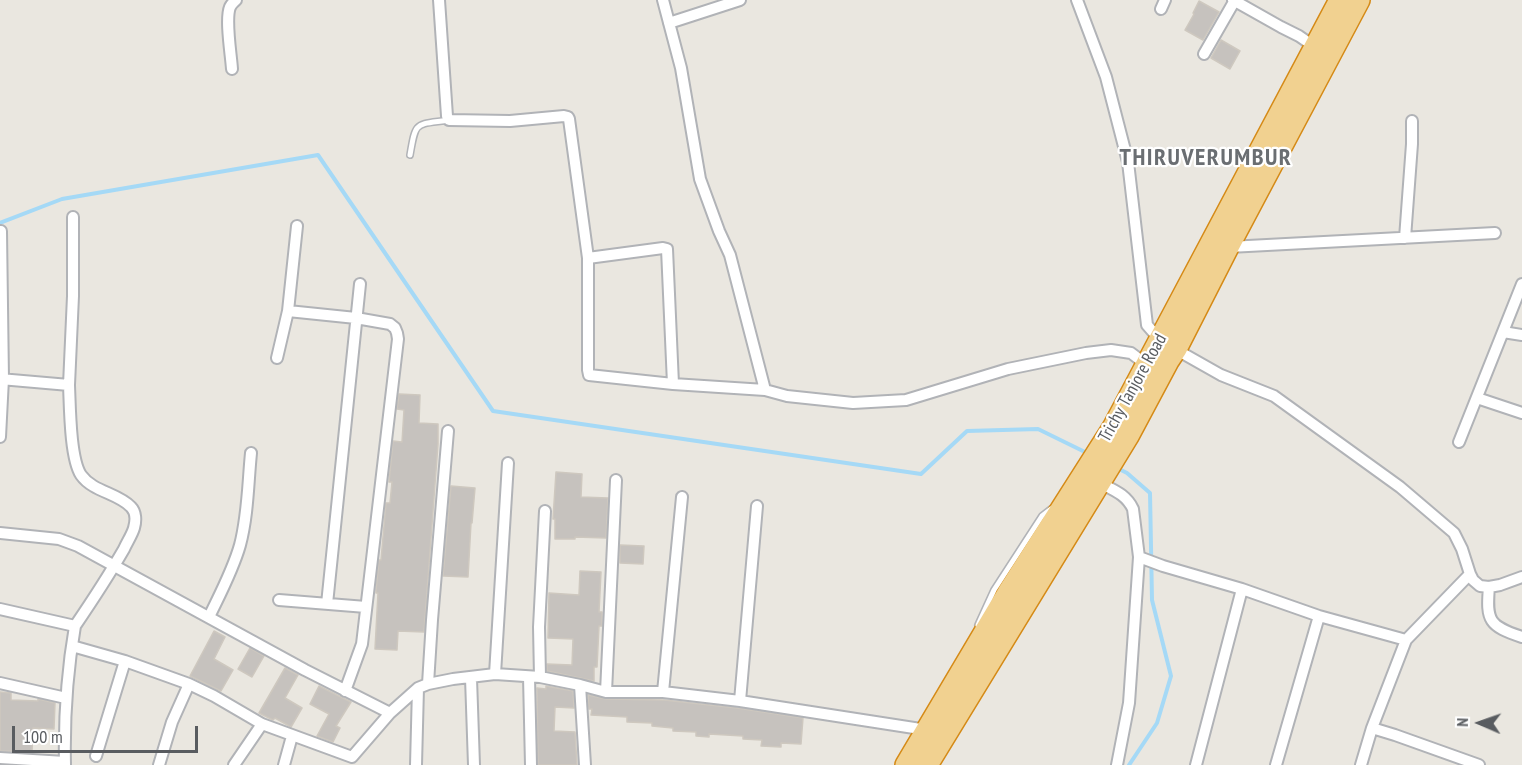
<!DOCTYPE html>
<html>
<head>
<meta charset="utf-8">
<style>
  body { margin:0 }
  #map { position:relative; width:1522px; height:765px; overflow:hidden; background:#eae7e0; font-family:"PT Sans Narrow",sans-serif }
  canvas { display:block }
  .north { position:absolute; left:1450px; top:693px; width:60px; height:60px; -webkit-text-stroke:4px #fff; paint-order:stroke; rotate:272deg; font-size:16px; font-weight:700; line-height:24px; text-align:center; color:#595c60 }
  .north::after { content:''; display:block; margin:auto; width:21px; height:27px; background:#595c60; clip-path:polygon(50% 0,100% 100%,50% 72%,0 100%) }
  .scale { position:absolute; left:12px; top:726px; width:186px; height:27px; box-sizing:border-box; border:3px solid #595c60; border-top:0; padding-left:8px; font-size:18px; line-height:21px; white-space:nowrap; color:#595c60; -webkit-text-stroke:4px #fff; paint-order:stroke }
</style>
</head>
<body>
<div id="map">
<canvas width="1522" height="765"></canvas>
<div class="north">N</div>
<div class="scale">100 m</div>
</div>
<script>
const g = document.querySelector('canvas').getContext('2d');
g.lineJoin = 'round';
function trace(path, color, width, dash) {
  g.strokeStyle = color;
  g.lineWidth = width;
  g.lineCap = dash ? 'butt' : 'round';
  g.setLineDash(dash || []);
  g.stroke(path);
}
function fill(path, color) {
  g.fillStyle = color;
  g.fill(path, 'evenodd');
}
function drawText(font, color, halo, rows, align = 'center') {
  g.font = font + ' "PT Sans Narrow",sans-serif';
  g.lineWidth = 4.5;
  g.setLineDash([]);
  g.textBaseline = 'middle';
  g.strokeStyle = halo;
  g.fillStyle = color;
  for (const [text, x, y, turn = 0] of rows) {
    g.save();
    g.translate(x, y);
    g.rotate((+turn || 0) * Math.PI / 180);
    g.textAlign = isNaN(turn) ? turn : align;
    if (halo) g.strokeText(text, 0, 0);
    g.fillText(text, 0, 0);
    g.restore();
  }
}
trace(new Path2D(`
  M0 223 62 199 318 155 493 411 921 474 967 431 1038 429 1089 454
  M1117 468 1127 473 1150 493 1152 600 1171 676 1157 723 1129 765`), '#a5d9f6', 4);
const building = new Path2D(`
  M1199 1 1219 12 1203 40 1185 30 1194 14 1193 13Z
  M1221 40 1240 51 1230 69 1211 58Z
  M399 394 420 395 419 423 438 424V444L424 632 398 631 397 650 375 649 378 593H376V590L379 560H381L386 503H390L392 482H389L393 441 402 442 404 410 397 409Z
  M556 472 582 474 581 497 608 498 606 538 575 537V539H555V519H553Z
  M451 486 475 488 472 523H471L468 577 443 576Z
  M620 545 644 546 643 564 620 563Z
  M580 571 601 572 599 612H602V626H599L597 667H594V681L547 671V664L572 665 573 639 548 638 549 593 579 595Z
  M214 631 225 637 214 659 233 670 221 691 190 676Z
  M250 648 264 656 252 677 238 669Z
  M285 668 298 675 285 698 302 708 291 727 275 718 273 720 259 713Z
  M319 686 351 702 336 726 340 728 333 742 317 736 329 714 310 704Z
  M546 686 573 691 574 708 555 707 554 731 575 732 577 765H538L537 688 546 689Z
  M0 692 11 693V700L38 701V699L55 703 54 729 33 728 32 752 0 751Z
  M588 695 606 699 664 700 737 708 803 718 801 744 781 743V747L761 746 762 740 743 739V736L709 734V737L696 736V732L673 731V728L652 726V723L627 722V717L591 715 592 709H589Z`);
fill(building, '#c6c2be');
trace(building, '#cec8bf', 1.5);
const lane = new Path2D(`
  M410 155C416 120 415 125 449 120
  M978 625 994 590 1042 516 1051 509`);
const street = new Path2D(`
  M439 0 447 116 449 120 510 121 564 116 568 117 569 119 588 258V370L589 375 673 384 765 390
  M663 0 681 68 700 179 719 231 730 255 765 390 787 396 853 403 906 400 1008 369 1086 353 1111 350 1131 353 1147 365
  M1077 0 1106 77 1128 162 1147 325 1161 341
  M1233 0 1281 27 1299 36 1315 47
  M1161 9 1165 0
  M669 23 740 0
  M1204 54 1235 0
  M232 69C231 54 225 19 230 7 232 3 233 3 236 0
  M297 226 288 311 356 318 390 324 395 328 397 333 398 339 362 644 345 691
  M1405 238 1412 144V121
  M1229 247 1495 233
  M588 258 663 248 667 249 673 384
  M1503 332 1522 335
  M1175 349 1221 375 1274 396 1400 487 1454 533 1462 549 1470 574 1473 580 1480 586 1489 587 1500 585 1522 577
  M277 358 288 311
  M0 379 69 385C70 407 70 458 81 475 93 492 118 493 131 507 136 512 136 521 134 528 132 535 127 542 124 549 109 575 92 601 75 626
  M69 385 73 296V217
  M1477 398 1522 413
  M0 437 3 379 1 231
  M1459 442 1522 284
  M1100 483C1113 490 1126 494 1133 509L1139 557 1163 566 1242 589 1319 616 1406 640 1372 728 1361 765
  M0 533 59 539 78 546 305 670 390 713
  M1489 587C1486 621 1489 626 1522 637
  M279 600 366 607
  M327 604 360 284
  M0 609 75 626C67 672 64 719 65 765
  M209 617C220 594 233 570 240 545 248 515 248 483 251 453
  M1406 640 1470 574
  M72 646 125 661 189 684 214 696 262 724 352 757 390 713 418 688 428 684 453 679 495 674 540 677 580 685 606 692H663L740 701 927 730
  M495 674 508 463
  M529 677 531 765
  M540 677 539 627 545 511
  M471 678 474 765
  M0 683 66 698
  M428 684 432 620 448 431
  M580 685 585 765
  M606 692 616 480
  M663 692 682 497
  M740 701 757 506
  M1372 728 1395 735 1479 765
  M96 756 125 661
  M0 758 65 762
  M159 765 172 722 189 684
  M234 765 262 724
  M284 765 292 736
  M416 765 418 688
  M1117 765 1129 703 1139 557
  M1196 765 1242 589
  M1276 765 1319 616`);
const highway = new Path2D(`
  M906 765 1008 593 1113 428 1340 0
  M927 765 1128 436 1168 361 1176 349 1228 247 1359 0`);
trace(lane, '#b1b3b7', 8);
trace(street, '#b1b3b7', 14);
trace(highway, '#d58a16', 24);
trace(lane, '#fff', 5);
trace(street, '#fff', 10);
trace(highway, '#f1d190', 21);
drawText('18px', '#595c60', '#fff', [
  ["Trichy Tanjore Road",1133,388,-61]
]);
g.letterSpacing = '1.5px';
drawText('bold 24px', '#6a6e72', '#fff', [
  ["THIRUVERUMBUR",1206,158]
]);
g.letterSpacing = '0px';
</script>
</body>
</html>
